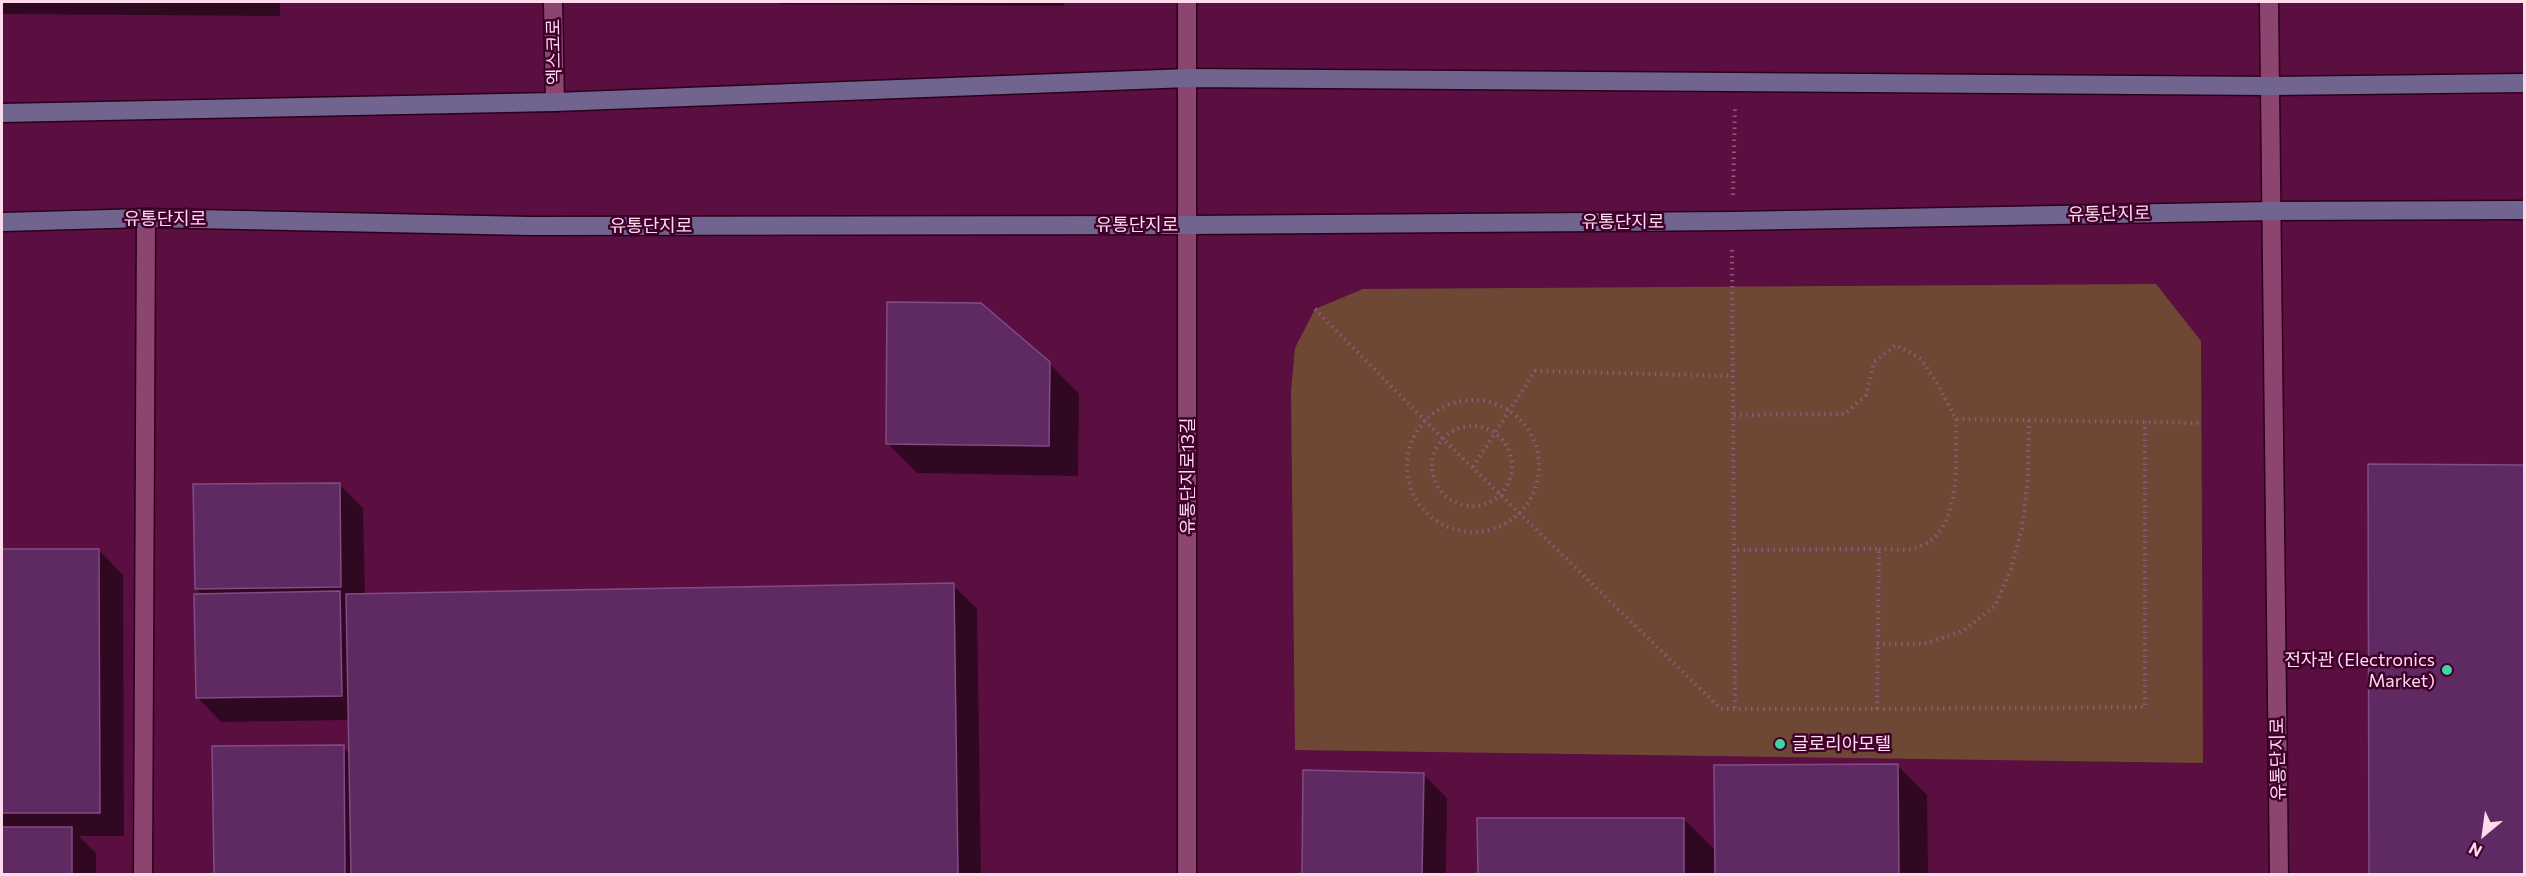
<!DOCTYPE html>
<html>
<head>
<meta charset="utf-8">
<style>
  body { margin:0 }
  #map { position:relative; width:2526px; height:876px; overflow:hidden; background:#4d0836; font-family:Commissioner,sans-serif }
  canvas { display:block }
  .frame { position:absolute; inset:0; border:3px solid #fddbec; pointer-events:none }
  .north { position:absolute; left:2454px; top:804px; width:60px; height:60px; -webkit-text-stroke:4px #41002c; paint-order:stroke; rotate:209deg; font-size:16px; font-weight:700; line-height:24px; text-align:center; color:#fddbec }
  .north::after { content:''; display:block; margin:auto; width:21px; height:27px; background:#fddbec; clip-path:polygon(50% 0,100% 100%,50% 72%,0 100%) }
</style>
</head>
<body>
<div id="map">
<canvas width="2526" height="876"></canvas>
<div class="frame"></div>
<div class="north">N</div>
</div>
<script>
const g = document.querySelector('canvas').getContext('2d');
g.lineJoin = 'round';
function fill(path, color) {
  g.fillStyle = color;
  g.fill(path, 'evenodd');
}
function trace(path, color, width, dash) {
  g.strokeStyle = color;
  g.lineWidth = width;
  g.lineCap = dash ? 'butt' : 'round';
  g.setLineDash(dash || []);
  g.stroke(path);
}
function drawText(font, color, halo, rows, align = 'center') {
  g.font = font + ' Commissioner,"Noto Sans KR",sans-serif';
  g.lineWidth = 5;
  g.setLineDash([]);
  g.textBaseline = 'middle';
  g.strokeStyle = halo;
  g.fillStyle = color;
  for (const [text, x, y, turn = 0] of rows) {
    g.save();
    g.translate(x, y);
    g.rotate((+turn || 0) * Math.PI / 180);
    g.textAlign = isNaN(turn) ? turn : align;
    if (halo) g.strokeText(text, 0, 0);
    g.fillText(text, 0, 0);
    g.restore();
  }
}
fill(new Path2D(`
  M2 2H2524V874H2Z`), '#5b0f41');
fill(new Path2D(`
  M2156 284 2201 341 2203 763 1295 750 1291 392 1295 348 1315 309 1363 289Z`), '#6f4835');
fill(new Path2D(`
  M2 2H280V16L2 14Z
  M776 2H1064V6L779 4Z
  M1049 363 1079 394 1078 476 917 473 887 443Z
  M2369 466H2524V874H2371Z
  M339 484 363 508 365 595 953 585 977 609 981 874H216L214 748 343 747 350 754V720L221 722 197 697 203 595 197 589Z
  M99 550 123 575 124 836H79L96 853V874H2V551Z
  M1897 765 1927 795 1928 874H1717L1716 767Z
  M1305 772 1423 774 1447 798 1446 874H1304Z
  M1684 819 1714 849V874H1479V820Z`), '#0007');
const building = new Path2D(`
  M887 302 981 303 1050 362 1049 446 886 444Z
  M2368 464 2524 465V874H2369Z
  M340 483 341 587 195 589 193 484Z
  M2 549H99L100 813H2Z
  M954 583 958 874H351L346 594Z
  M340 591 342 696 196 698 194 594Z
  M344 745 345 874H214L212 746Z
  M1898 764 1899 874H1715L1714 765Z
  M1303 770 1424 773 1422 874H1302Z
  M1477 818H1684V874H1478Z
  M2 827H72V874H2Z`);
fill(building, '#5f2a62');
trace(building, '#834b85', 1.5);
const minor = new Path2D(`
  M553 2 555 102
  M2269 2 2279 874
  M143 874 146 218`);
const tertiary = new Path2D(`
  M1187 874V2`);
const secondary = new Path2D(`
  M2 113 555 102 1189 78 2271 86 2524 83
  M2 222 146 218 530 226 1188 225 1733 221 2272 211 2524 210`);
trace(minor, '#2b001b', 21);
trace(tertiary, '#2b001b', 21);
trace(secondary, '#2b001b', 21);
trace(new Path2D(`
  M1733 195 1735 109
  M1732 250 1735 708
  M1315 309 1442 438 1721 709H1877L1879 549 1736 550
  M1407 466a66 66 0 1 1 132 0a66 66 0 1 1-132 0Z
  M1734 415 1845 414 1866 395 1874 362 1896 345 1921 359 1938 385 1956 419 2201 423
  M1432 466a40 40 0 1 1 80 0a40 40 0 1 1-80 0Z
  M1473 467 1535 371 1733 376
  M1879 549C1889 549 1902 551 1912 549 1965 536 1955 460 1956 419
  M1877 644H1923L1963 631 1995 606 2011 569 2022 528 2028 478 2029 420
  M1877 709 2145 707V422`), '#90587b', 4, [1.5, 4.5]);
trace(minor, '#8c456f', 18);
trace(tertiary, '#8c456f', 18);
trace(secondary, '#71648e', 18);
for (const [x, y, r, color] of [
  [2447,670,6,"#40d4a2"],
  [1780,744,6,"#40d4a2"]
]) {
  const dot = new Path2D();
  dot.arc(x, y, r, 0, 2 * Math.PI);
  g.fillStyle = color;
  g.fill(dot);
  trace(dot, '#41002c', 2);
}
drawText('18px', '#fddbec', '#41002c', [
  ["엑스코로",554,52,-91],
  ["유통단지로",2109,214,-1],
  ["유통단지로",165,219],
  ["유통단지로",1623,222],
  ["유통단지로",1137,225],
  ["유통단지로",651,226],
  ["유통단지로13길",1188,476,-90],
  ["유통단지로",2278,759,-91]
]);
drawText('18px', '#fddbec', '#41002c', [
  ["전자관 (Electronics",2435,660],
  ["Market)",2435,681],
  ["글로리아모텔",1792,744,"left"]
], 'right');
</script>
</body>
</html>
